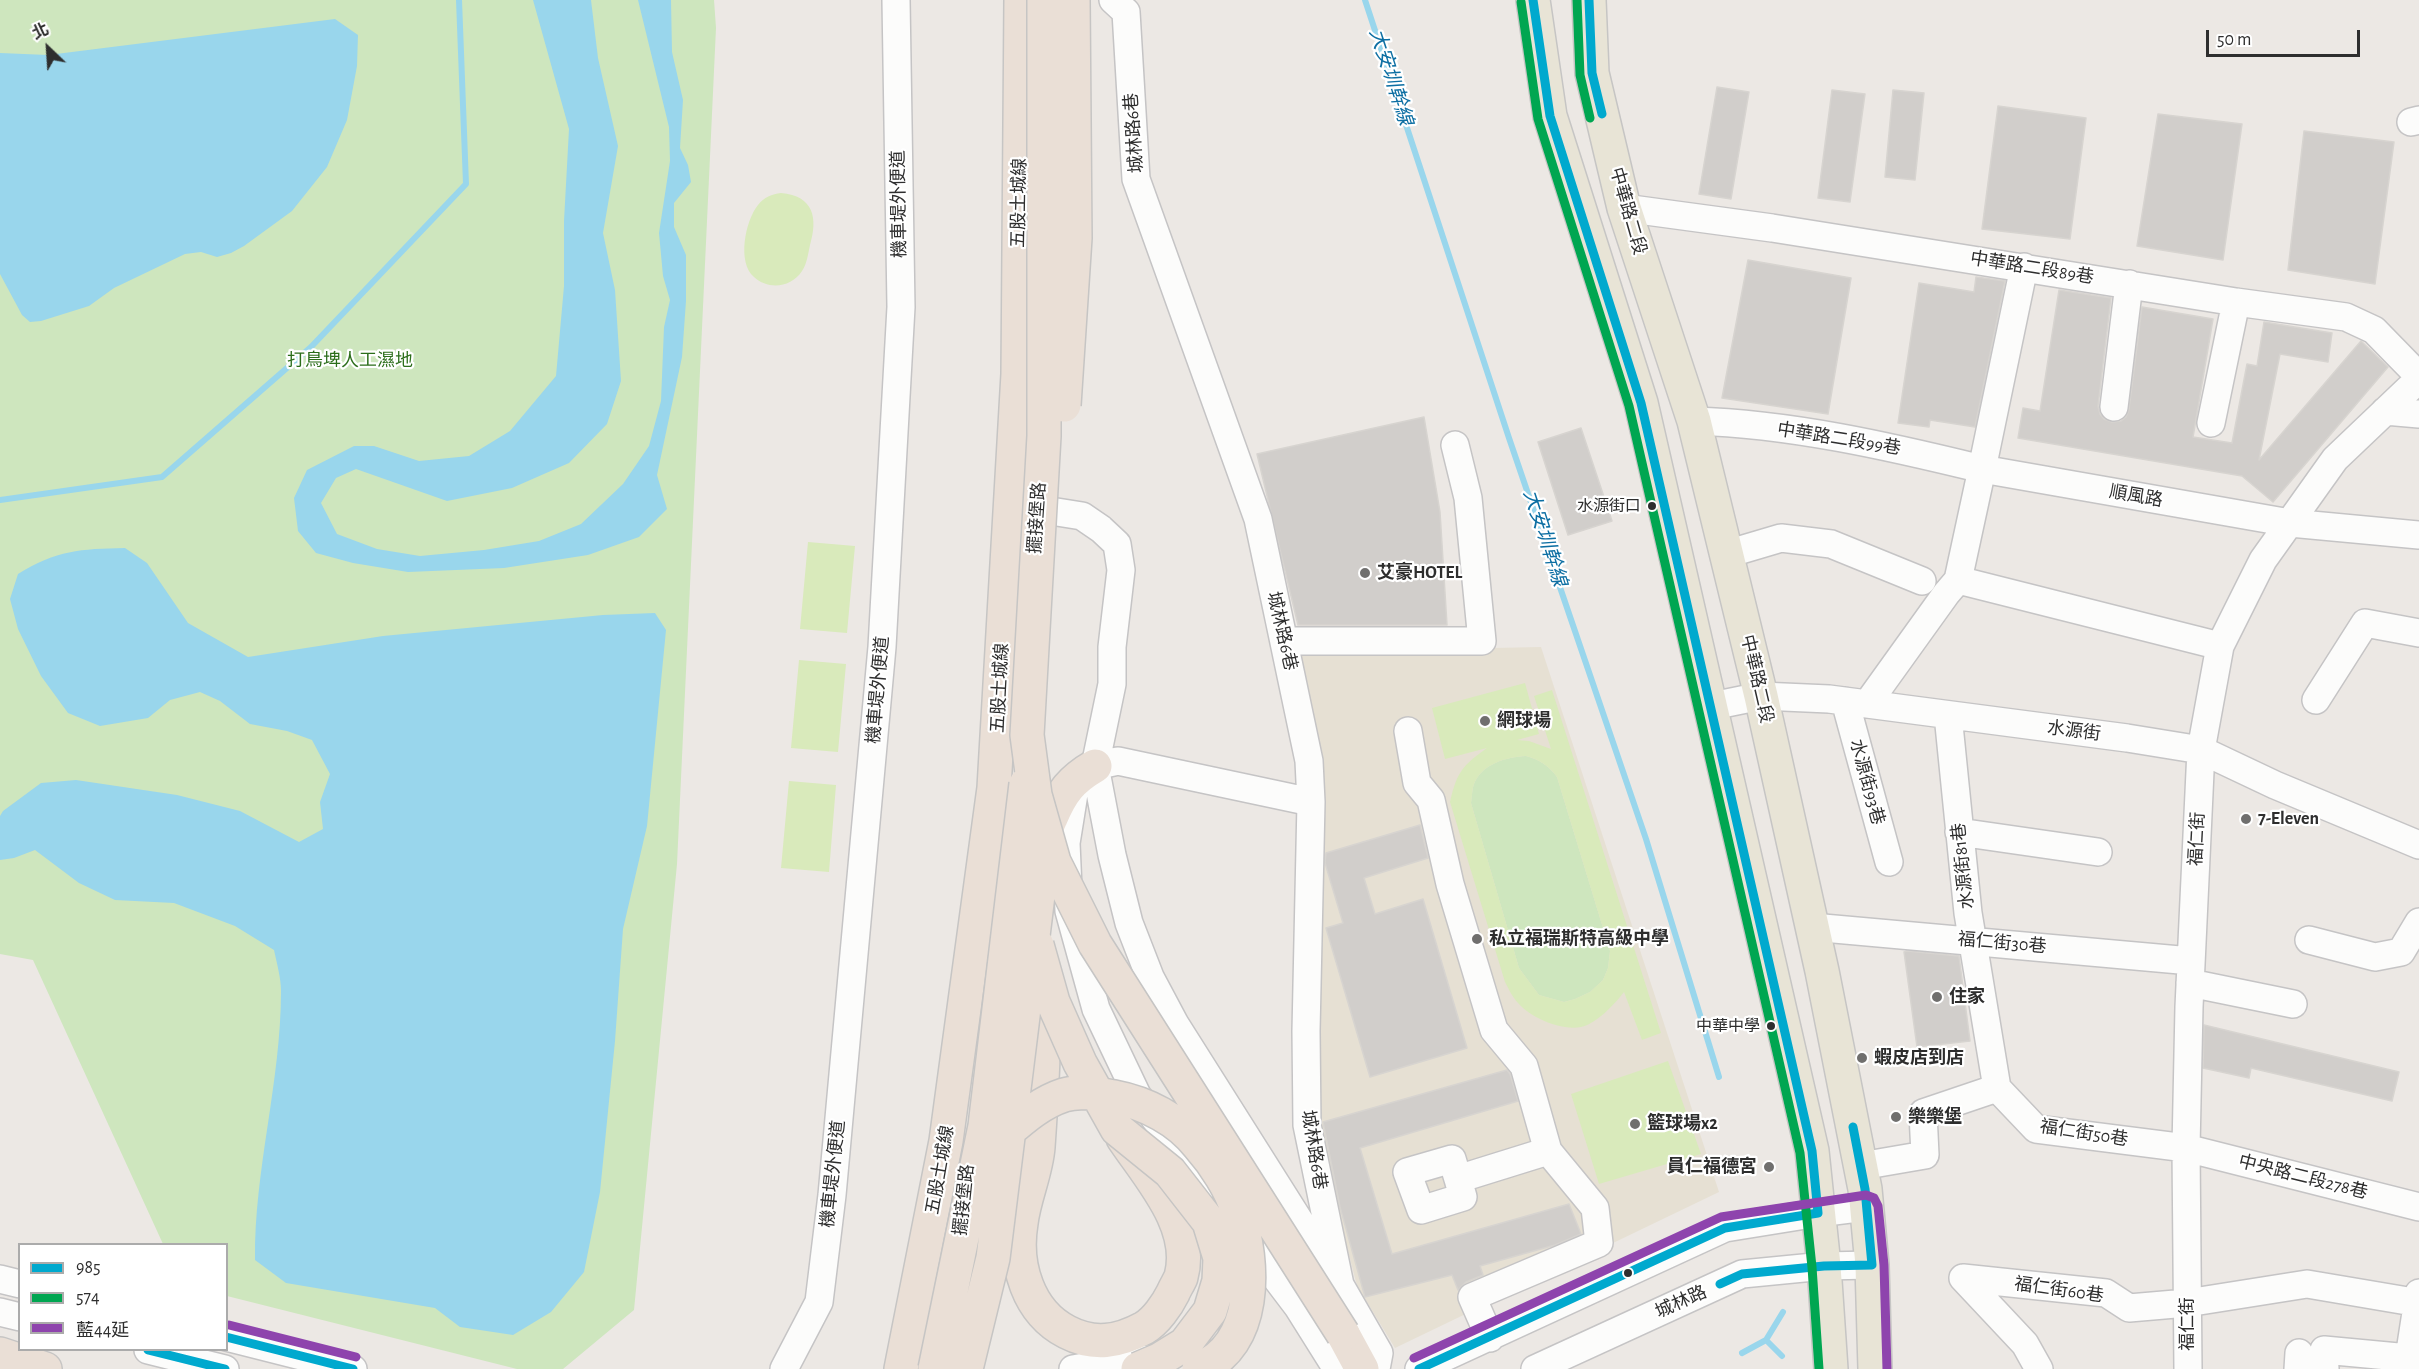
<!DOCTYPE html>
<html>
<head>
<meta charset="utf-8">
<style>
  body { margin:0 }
  #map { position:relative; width:2419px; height:1369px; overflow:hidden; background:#ece8e4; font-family:"Alegreya Sans","Noto Sans TC",sans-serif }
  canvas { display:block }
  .legend { position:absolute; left:18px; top:1243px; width:210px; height:108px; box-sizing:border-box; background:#fff; border:2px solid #ababab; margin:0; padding:8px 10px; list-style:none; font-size:18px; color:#2e2e2e }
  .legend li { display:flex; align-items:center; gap:12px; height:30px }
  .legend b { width:30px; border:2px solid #ababab }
  .north { position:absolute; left:18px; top:18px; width:60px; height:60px; -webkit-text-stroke:4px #fff; paint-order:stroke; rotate:335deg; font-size:16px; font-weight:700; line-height:24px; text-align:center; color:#2e2e2e }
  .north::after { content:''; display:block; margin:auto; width:21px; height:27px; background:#2e2e2e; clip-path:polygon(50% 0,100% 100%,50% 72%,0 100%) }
  .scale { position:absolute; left:2206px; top:30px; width:154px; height:27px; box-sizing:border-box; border:3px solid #2e2e2e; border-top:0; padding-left:8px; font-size:18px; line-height:21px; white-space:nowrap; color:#2e2e2e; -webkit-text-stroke:4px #fff; paint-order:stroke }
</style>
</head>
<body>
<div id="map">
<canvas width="2419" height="1369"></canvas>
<ul class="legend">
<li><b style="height:8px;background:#00a9ce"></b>985</li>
<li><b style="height:8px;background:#00a651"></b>574</li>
<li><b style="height:8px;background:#8e44ad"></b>藍44延</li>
</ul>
<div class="north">北</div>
<div class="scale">50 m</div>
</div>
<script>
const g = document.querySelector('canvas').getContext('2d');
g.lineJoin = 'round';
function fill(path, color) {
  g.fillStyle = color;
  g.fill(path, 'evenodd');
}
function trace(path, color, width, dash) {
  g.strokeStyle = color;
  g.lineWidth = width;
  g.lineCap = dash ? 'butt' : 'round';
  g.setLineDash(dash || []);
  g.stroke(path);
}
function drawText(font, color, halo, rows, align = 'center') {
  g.font = font + ' "Alegreya Sans","Noto Sans TC",sans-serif';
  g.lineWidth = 4.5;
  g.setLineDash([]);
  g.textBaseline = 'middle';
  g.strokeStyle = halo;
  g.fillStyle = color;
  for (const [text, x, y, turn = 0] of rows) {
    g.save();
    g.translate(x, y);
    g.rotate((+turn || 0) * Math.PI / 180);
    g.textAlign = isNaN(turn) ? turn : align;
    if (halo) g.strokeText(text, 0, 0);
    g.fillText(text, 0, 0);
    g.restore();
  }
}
fill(new Path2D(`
  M1541 647 1719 1192 1395 1348 1357 1286 1315 1123 1296 652Z`), '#e6e0d3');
fill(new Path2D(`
  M0 0H714L716 28 677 864 634 1310 563 1369H517L227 1296 226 1244H163L33 960 0 954Z
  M1526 756C1540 760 1548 765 1557 777L1610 951 1608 968 1603 980 1590 992 1575 999 1564 1002 1539 995 1519 968 1471 803C1472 797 1472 789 1474 784 1482 764 1506 757 1526 756Z`), '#cee6be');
fill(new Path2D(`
  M781 193C814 196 818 218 810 245 808 254 807 264 802 271 791 288 768 290 754 277 737 263 745 221 758 205 764 197 772 194 781 193Z
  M808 542 855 546 847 633 800 629Z
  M799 660 846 664 838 752 791 748Z
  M1525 683 1539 734 1517 740 1529 741 1551 749 1534 696 1552 690 1661 1033 1642 1040 1624 992C1615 1004 1596 1024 1581 1027 1559 1031 1526 1016 1514 998 1510 993 1508 987 1505 982L1450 802C1457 772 1462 766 1487 748L1445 759 1432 708ZM1526 756C1540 760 1548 765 1557 777L1610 951 1608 968 1603 980 1590 992 1575 999 1564 1002 1539 995 1519 968 1471 803C1472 797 1472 789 1474 784 1482 764 1506 757 1526 756Z
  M789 781 836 785 829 872 781 868Z
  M1668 1061 1701 1154 1599 1184 1571 1094Z`), '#d9eabb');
fill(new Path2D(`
  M533 0H591L598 58 618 146 603 233 615 290 621 381 607 424 569 463 512 488 447 501 356 469 336 478 321 503 337 534 377 549 420 556 484 550 539 541 581 524 623 484 649 446 661 401 664 327 670 300 663 276 659 233 670 161 669 127 638 0H671L672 52 683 100 680 148 688 165 691 182 674 203V227L686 255V301L682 357 657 475 667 509 639 537 588 555 504 568 408 572 353 563 316 553 298 531 294 498 307 470 354 446H374L419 461 469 456 510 431 556 376 564 286V221L569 129Z
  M335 19 358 35 357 66 347 120 327 167 292 211 244 246 231 253 217 257 201 252 185 254 114 288 89 306 41 321 30 322 22 315 0 274V53L48 55Z
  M125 548 147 563 188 623 248 657 383 636 603 615 655 613 666 630 647 826 623 929 615 1041 600 1192 584 1272 551 1312 513 1335 460 1327 435 1308 286 1283 255 1260C254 1170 281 1082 281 991 281 978 277 964 274 950L235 926 174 903 115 900 79 883 35 850 14 858 0 860V816L3 811 41 783 76 780 177 795 240 811 299 842 323 829 320 802 330 774 312 740 287 731 250 724 220 701 200 692 170 700 148 718 100 726 68 713 41 676 18 629 10 599 18 574C57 550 80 549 125 548Z`), '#99d6ec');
trace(new Path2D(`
  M1365 0 1509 438 1646 839 1719 1077
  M0 500 162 477 311 347 466 184 459 0
  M1766 1340 1782 1356
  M1742 1353 1766 1340 1783 1312`), '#99d6ec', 6);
const building = new Path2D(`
  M1717 87 1749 92 1731 199 1699 194Z
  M1832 90 1865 94 1850 202 1818 198Z
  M1893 90 1924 93 1915 180 1885 177Z
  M1998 106 2086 118 2070 239 1982 229Z
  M2158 114 2242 124 2223 260 2137 246Z
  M2304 131 2394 142 2375 284 2288 270Z
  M1748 260 1851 278 1828 414 1722 398Z
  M1976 277 2005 281 1975 427 1930 420 1929 427 1898 423 1919 283 1974 292Z
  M2059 290 2111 298 2098 406 2100 414 2104 419 2112 422 2121 421 2126 417 2129 409 2142 307 2213 319 2193 437 2232 443 2247 364 2257 366 2264 322 2332 333 2328 362 2280 354 2259 460 2361 341 2388 367 2273 502 2242 476 2018 438 2023 408 2040 411Z
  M1424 417 1440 512 1447 625H1298L1257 454Z
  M1581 428 1612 521 1568 535 1538 442Z
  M1420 825 1428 858 1364 878 1375 914 1423 899 1467 1048 1370 1077 1326 928 1343 923 1325 863 1326 853Z
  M1907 951 1959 956 1970 1041 1917 1047 1904 952Z
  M2204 1025 2399 1072 2392 1101 2251 1068 2249 1078 2203 1068Z
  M1507 1070 1510 1074 1518 1101 1360 1148 1392 1254 1569 1204 1581 1234 1555 1245 1480 1266 1483 1275 1466 1282 1458 1290 1452 1275 1365 1297 1340 1207 1323 1122Z`);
fill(building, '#d1cecb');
trace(building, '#d7d4d0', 1.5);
const minor = new Path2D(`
  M1113 0 1126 12 1136 179 1258 519 1309 761 1311 802 1306 1031 1307 1125 1340 1285
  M2411 122 2419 120
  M1624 208 1772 228 2236 302 2346 317 2374 330 2419 376
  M2024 267 1982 469 2290 523 2419 535
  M2114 407 2129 284
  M2385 411 2419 414
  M1694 421C1791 424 1888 446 1982 469L1958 580 2220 646
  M2211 423 2236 302
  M1038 509 1082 516 1101 529 1117 544 1121 570 1112 647V684L1095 766 1112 855 1129 923 1150 977 1175 1024 1340 1285 1379 1353 1376 1369
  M1727 554 1781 538 1831 544 1922 581
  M1285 641H1482L1468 498 1455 445
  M2316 700 2365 623 2419 633
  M1845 701 1889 862
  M1867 704 1946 594 1958 580
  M1712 706 1761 696 1829 699 2127 738 2201 750 2275 785 2419 845
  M1948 715 1968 913 1997 1088
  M1408 731 1417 783 1431 800 1450 884 1494 1030 1524 1066 1548 1151 1595 1208 1599 1243 1472 1297 1490 1338
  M1095 766 1118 761 1311 802
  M1076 781 1066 843 1069 911 1096 1009 1137 1095 1298 1307 1335 1366 1340 1369
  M1959 832 2098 852
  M1812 927 2191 961
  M2309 940 2375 957 2401 952 2419 922
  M2190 983 2293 1004
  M1997 1088 2036 1129 2186 1148 2419 1207
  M1861 1166 1925 1155 1923 1113 1997 1088
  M1458 1179 1463 1197 1421 1210 1407 1172 1452 1159 1458 1179 1548 1151
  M1963 1278 2106 1293 2129 1308 2187 1303 2307 1284 2419 1303
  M1963 1278 2025 1344 2039 1369
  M0 1279 20 1284
  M0 1312 20 1317
  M226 1337 353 1369
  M148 1350 225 1369
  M2409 1358 2419 1293
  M784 1369 819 1302 832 1195 882 647 901 307 896 0
  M1073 1369 1106 1363 1152 1359
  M1419 1369 1725 1228 1818 1213 1866 1207
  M1535 1369 1742 1274 1824 1266 1872 1265
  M2188 1369 2186 1148 2189 1007 2201 750 2220 646 2263 560 2335 459 2419 379
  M2298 1369 2299 1353
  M2325 1369 2324 1350 2409 1358V1369`);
const major = new Path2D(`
  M1533 0 1550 116 1641 403 1812 1151 1824 1266 1831 1369
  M1589 0 1592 73 1624 208 1694 421 1761 696 1822 971 1865 1189 1872 1265 1875 1369`);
const highway = new Path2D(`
  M1042 849C1042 837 1046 829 1051 818 1062 792 1071 780 1095 766
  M1044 979C1045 1035 1042 1091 1038 1147 1036 1173 1024 1197 1021 1223 1014 1265 1028 1312 1067 1332 1094 1346 1118 1342 1144 1328 1156 1321 1167 1305 1173 1293 1175 1288 1179 1282 1181 1277 1195 1226 1149 1177 1123 1138
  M1343 1334 1362 1369
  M0 1354 45 1369
  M901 1369 946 1141 994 788 1018 374 1021 0`);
trace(minor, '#c5c4c5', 30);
trace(major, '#c6c5c4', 36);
trace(highway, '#c6c5c4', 36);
trace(minor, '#fcfcfb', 27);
trace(major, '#e8e4d6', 33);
trace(highway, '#eadfd6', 33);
const highwayBridge = new Path2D(`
  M1044 0V436L1027 735 1035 795 1054 862 1095 944 1343 1334
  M1064 405 1075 238 1073 0
  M1037 945 1053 1002 1080 1063 1117 1129 1170 1172 1209 1222 1220 1258 1219 1281 1210 1311 1185 1344 1159 1360 1138 1369
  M1000 1138C1020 1121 1039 1103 1064 1095 1080 1090 1098 1094 1114 1097 1146 1103 1179 1120 1199 1146 1215 1164 1231 1189 1238 1212 1255 1264 1258 1345 1199 1369
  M935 1369 985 1126 1026 784
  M966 1369 993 1258 1040 879 1042 840`);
trace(highwayBridge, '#c6c5c4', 36, []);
trace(highwayBridge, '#eadfd6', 33);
trace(new Path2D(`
  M1589 0 1592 73 1602 114
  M1720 1284 1742 1274 1824 1266 1872 1265 1865 1189 1853 1127
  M226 1337 353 1369
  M148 1350 225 1369
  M1419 1369 1725 1228 1818 1213 1812 1151 1641 403 1550 116 1533 0`), '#00a9ce', 9);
trace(new Path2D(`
  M1577 0 1580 75 1590 118
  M1521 2 1538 119 1629 406 1800 1153 1812 1267 1819 1369`), '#00a651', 9);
trace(new Path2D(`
  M229 1325 356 1357
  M1414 1358 1721 1217 1866 1195 1874 1198 1878 1206 1884 1265 1887 1369`), '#8e44ad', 9);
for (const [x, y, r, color] of [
  [1652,506,5,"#2e2e2e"],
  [1365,573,6,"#706f6e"],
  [1485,721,6,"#706f6e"],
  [2246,819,6,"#706f6e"],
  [1477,939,6,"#706f6e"],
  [1937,997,6,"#706f6e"],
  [1771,1026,5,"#2e2e2e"],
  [1862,1058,6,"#706f6e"],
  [1896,1117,6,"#706f6e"],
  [1635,1124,6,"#706f6e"],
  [1769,1167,6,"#706f6e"],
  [1628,1273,5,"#2e2e2e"]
]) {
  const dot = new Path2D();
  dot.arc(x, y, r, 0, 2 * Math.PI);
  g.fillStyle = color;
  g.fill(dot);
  trace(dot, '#fff', 2);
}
drawText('16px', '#2e2e2e', '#fff', [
  ["水源街口",1641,506],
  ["中華中學",1760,1026]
], 'right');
drawText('18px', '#2e2e2e', '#fff', [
  ["城林路6巷",1134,133,-94],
  ["五股土城線",1019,203,-89],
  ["機車堤外便道",899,204,-91],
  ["中華路二段",1628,211,74],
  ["中華路二段89巷",2032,268,9],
  ["中華路二段99巷",1839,439,9],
  ["順風路",2136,496,10],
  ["擺接堡路",1037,518,-86],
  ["城林路6巷",1282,631,77],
  ["中華路二段",1757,679,77],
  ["五股土城線",1000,688,-87],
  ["機車堤外便道",878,690,-85],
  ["水源街",2074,731,7],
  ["水源街93巷",1867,782,75],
  ["福仁街",2197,839,-87],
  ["水源街81巷",1963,866,-96],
  ["福仁街30巷",2002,943,5],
  ["福仁街50巷",2084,1133,9],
  ["城林路6巷",1314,1150,81],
  ["五股土城線",940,1170,-80],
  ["機車堤外便道",833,1174,-84],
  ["中央路二段278巷",2303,1177,14],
  ["擺接堡路",964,1200,-84],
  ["福仁街60巷",2059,1290,8],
  ["城林路",1681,1302,-24],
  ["福仁街",2188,1324,-90]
]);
drawText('18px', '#2c6e1b', '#fff', [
  ["打鳥埤人工濕地",350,361]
]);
drawText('bold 18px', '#2e2e2e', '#fff', [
  ["艾豪HOTEL",1377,573],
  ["網球場",1497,721],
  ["7-Eleven",2258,819],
  ["私立福瑞斯特高級中學",1489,939],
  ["住家",1949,997],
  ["蝦皮店到店",1874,1058],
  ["樂樂堡",1908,1117],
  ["籃球場x2",1647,1124],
  ["員仁福德宮",1757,1167,"right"]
], 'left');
drawText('italic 20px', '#0d6fa3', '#fff', [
  ["大安圳幹線",1391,77,72],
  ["大安圳幹線",1545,538,72]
]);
</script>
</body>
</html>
